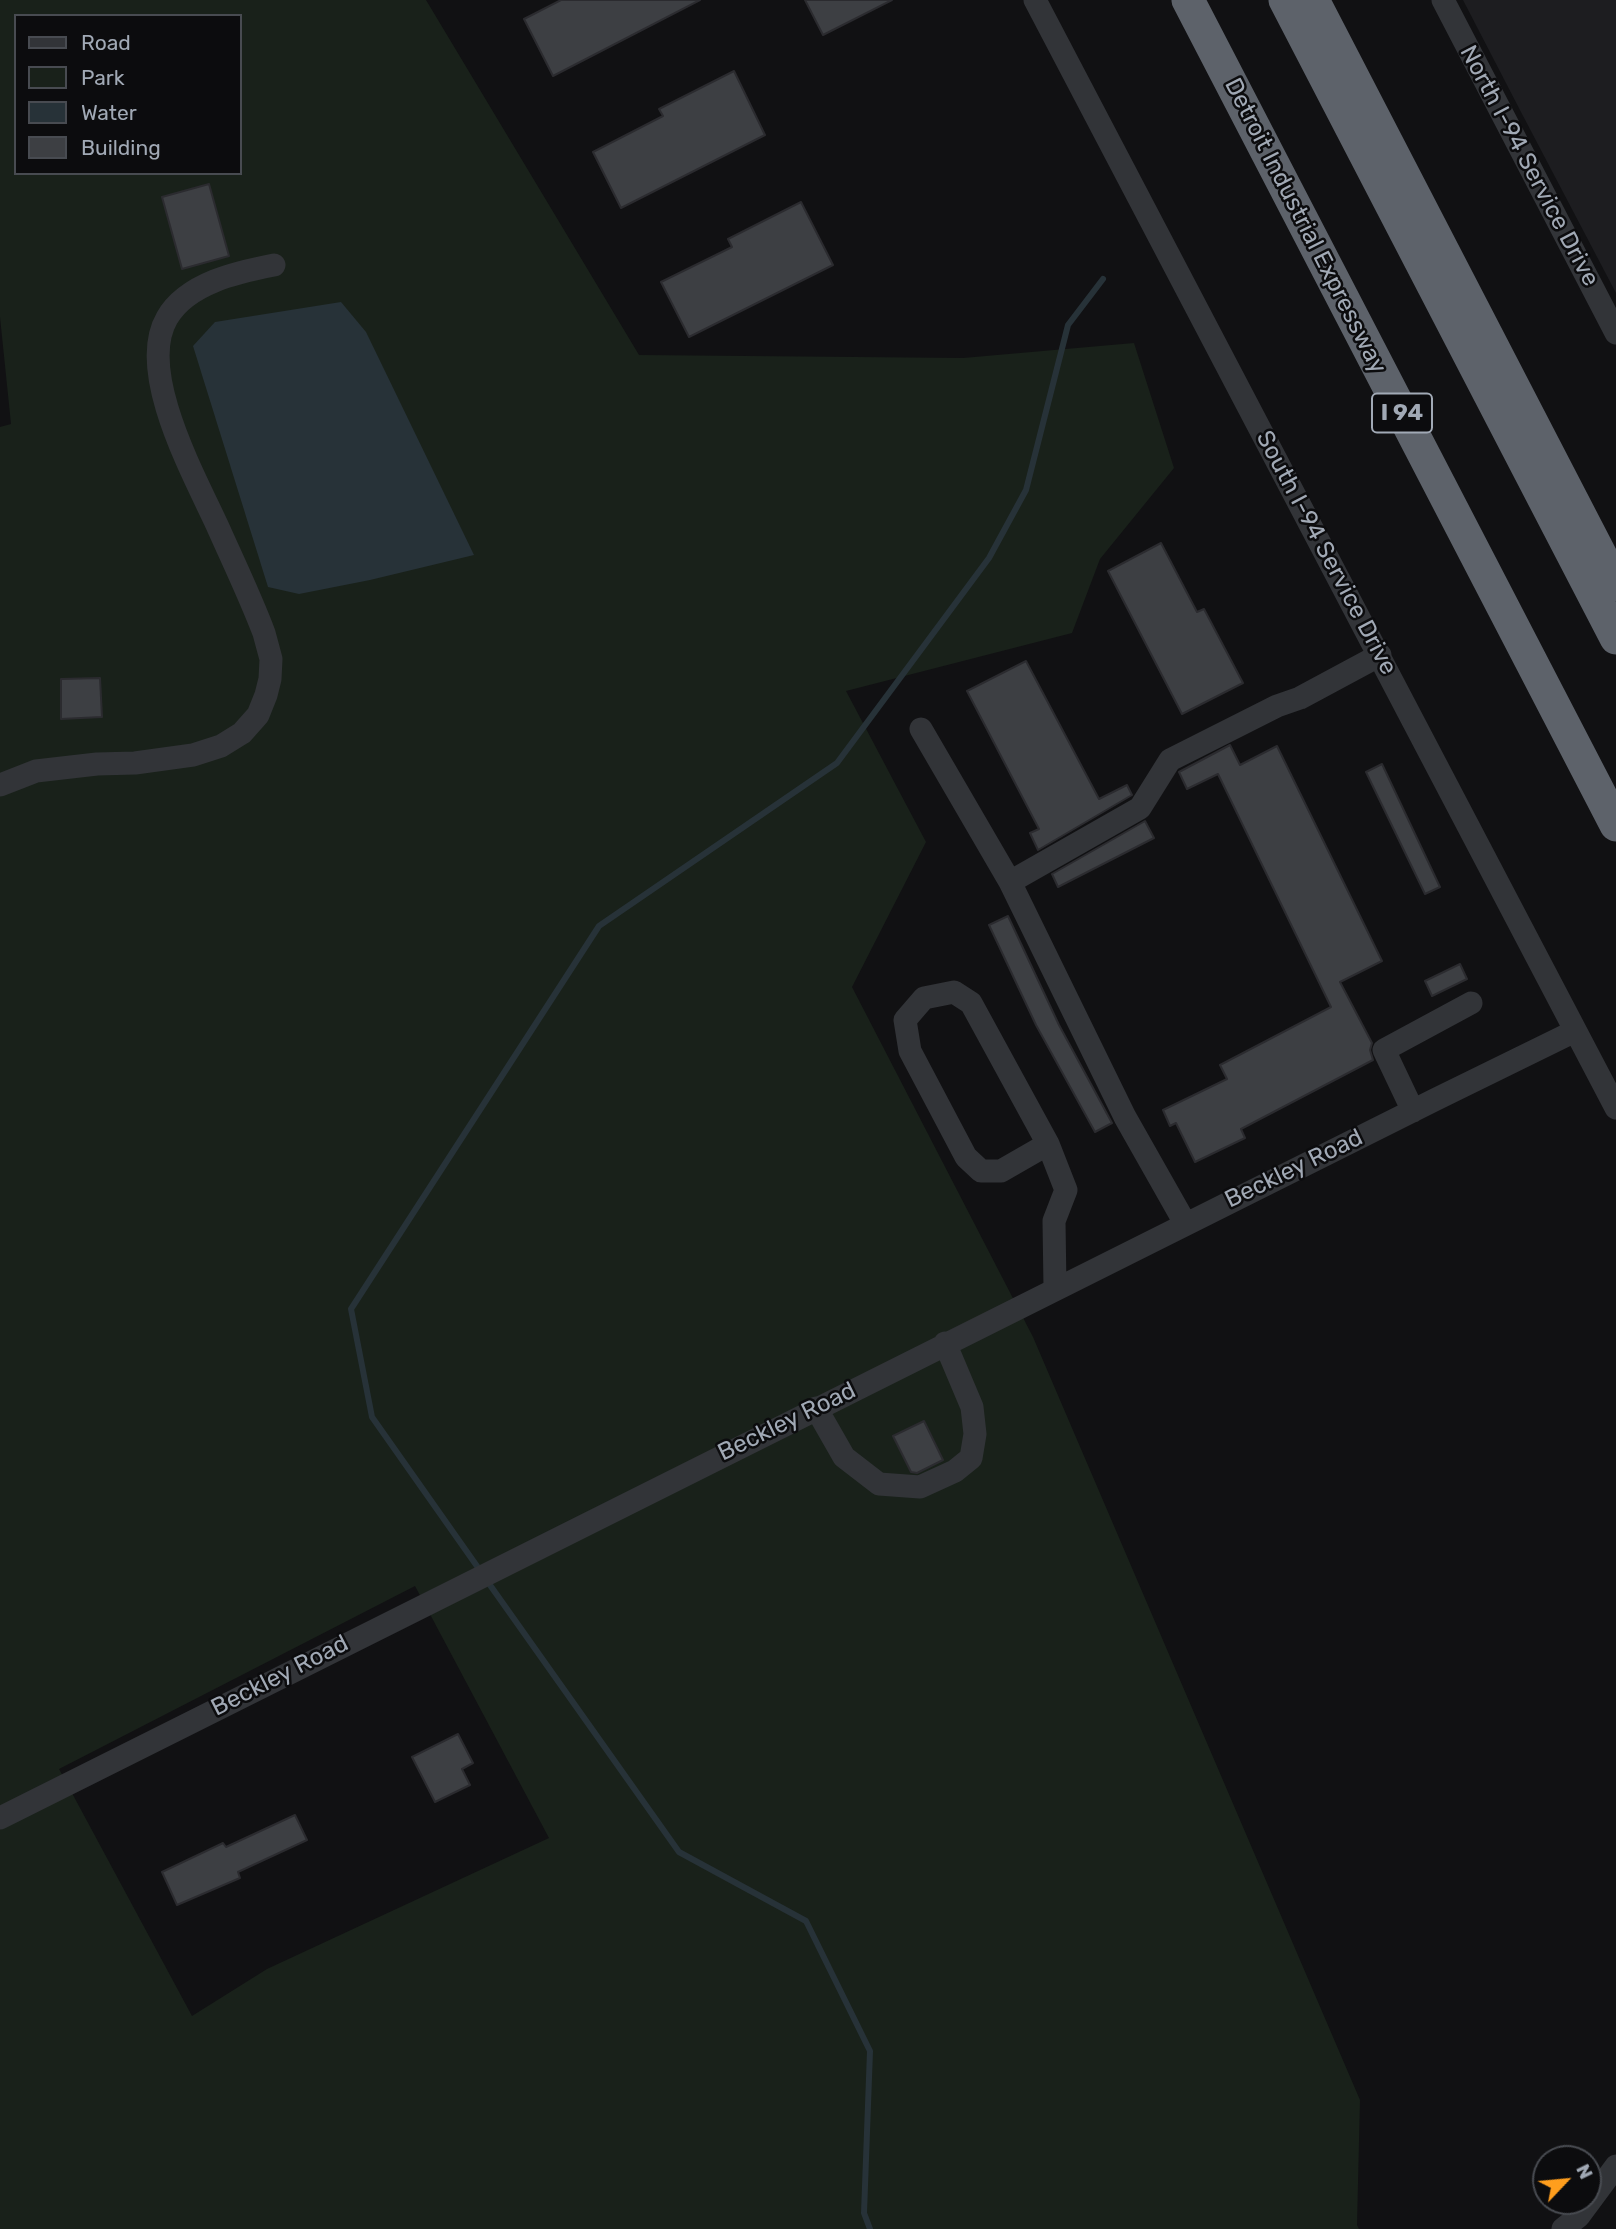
<!DOCTYPE html>
<html>
<head>
<meta charset="utf-8">
<style>
  body { margin:0 }
  #map { position:relative; width:1616px; height:2229px; overflow:hidden; background:#111113; font-family:Rubik,sans-serif }
  canvas { display:block }
  .legend { position:absolute; left:14px; top:14px; width:228px; height:161px; box-sizing:border-box; background:#0c0c0e; border:2px solid #484b51; margin:0; padding:9px 12px; list-style:none; font-size:21px; color:#a1a9b5 }
  .legend li { display:flex; align-items:center; gap:14px; height:35px }
  .legend b { width:35px; border:2px solid #484b51 }
  .north { position:absolute; left:1532px; top:2145px; width:70px; height:70px; box-sizing:border-box; background:#0c0c0e; border:2px solid #484b51; border-radius:50%; rotate:64deg; font-size:19px; font-weight:700; line-height:28px; text-align:center; color:#a1a9b5 }
  .north::after { content:''; display:block; margin:auto; width:24px; height:32px; background:#ff9e1d; clip-path:polygon(50% 0,100% 100%,50% 72%,0 100%) }
</style>
</head>
<body>
<div id="map">
<canvas width="1616" height="2229"></canvas>
<ul class="legend">
<li><b style="height:9px;background:#323438"></b>Road</li>
<li><b style="height:19px;background:#19211a"></b>Park</li>
<li><b style="height:19px;background:#273238"></b>Water</li>
<li><b style="height:19px;background:#3d3f43"></b>Building</li>
</ul>
<div class="north">N</div>
</div>
<script>
const g = document.querySelector('canvas').getContext('2d');
g.lineJoin = 'round';
function fill(path, color) {
  g.fillStyle = color;
  g.fill(path, 'evenodd');
}
function trace(path, color, width, dash) {
  g.strokeStyle = color;
  g.lineWidth = width;
  g.lineCap = dash ? 'butt' : 'round';
  g.setLineDash(dash || []);
  g.stroke(path);
}
function drawText(font, color, halo, rows, align = 'center') {
  g.font = font + ' Rubik,sans-serif';
  g.lineWidth = 5;
  g.setLineDash([]);
  g.textBaseline = 'middle';
  g.strokeStyle = halo;
  g.fillStyle = color;
  for (const [text, x, y, turn = 0] of rows) {
    g.save();
    g.translate(x, y);
    g.rotate((+turn || 0) * Math.PI / 180);
    g.textAlign = isNaN(turn) ? turn : align;
    if (halo) g.strokeText(text, 0, 0);
    g.fillText(text, 0, 0);
    g.restore();
  }
}
fill(new Path2D(`
  M1463 0H1616V293L1521 112Z`), '#1d1d20');
fill(new Path2D(`
  M0 0H426L639 355 963 358 1134 343 1174 468 1100 559 1072 633 846 691 926 842 852 987 1033 1337 1360 2100 1357 2225 1359 2229H0V427L11 424 0 317ZM16 16H240V173H16ZM415 1586 549 1838 267 1969 192 2016 59 1769Z`), '#19211a');
fill(new Path2D(`
  M341 302 366 332 474 555 370 580 299 594 268 587 193 346 215 322Z`), '#273238');
trace(new Path2D(`
  M479 1569 372 1417 351 1309 599 926 837 763 989 558 1026 490 1068 325 1103 279
  M485 1578 679 1852 806 1921 870 2051 864 2213 870 2229`), '#273238', 6);
const building = new Path2D(`
  M561 0H700L553 76 524 19Z
  M805 0H892L823 35Z
  M734 71 765 135 621 208 593 152 663 116 659 109Z
  M209 184 229 256 182 269 162 197Z
  M801 202 833 265 689 337 661 282 732 247 728 239Z
  M1161 543 1197 612 1204 609 1243 683 1182 714 1108 571Z
  M1026 661 1099 799 1127 785 1132 795 1038 850 1030 833 1039 829 967 691Z
  M100 678 102 717 61 719V679Z
  M1230 745 1240 765 1277 746 1382 961 1340 982 1372 1043 1370 1050 1373 1060 1241 1129 1245 1138 1195 1162 1176 1123 1170 1126 1163 1110 1227 1079 1220 1065 1331 1007 1218 774 1187 789 1179 772Z
  M1382 764 1440 887 1425 894 1366 772Z
  M1145 821 1154 838 1058 887 1052 874Z
  M1008 916 1059 1025 1112 1123 1095 1132 1036 1025 989 925Z
  M1460 964 1467 979 1432 996 1425 981Z
  M924 1421 943 1460 917 1473 911 1472 893 1436Z
  M458 1734 473 1763 462 1769 470 1785 435 1802 412 1757Z
  M295 1815 307 1840 238 1872 240 1878 177 1905 162 1872 223 1843 226 1847Z`);
fill(building, '#3d3f43');
trace(building, '#2b2b2f', 2);
trace(new Path2D(`
  M1035 0 1616 1108
  M1443 0 1616 333
  M921 729 1010 882 1125 1117 1185 1223
  M0 785 36 771 97 764 135 763 193 755 221 746 242 733 258 715 266 695 270 679 271 659 264 633C250 596 233 561 217 525 194 475 136 371 167 318 187 283 238 272 274 265
  M1010 882 1140 808 1170 760 1277 706 1300 698 1380 655
  M1413 1111 1384 1050 1471 1003
  M1048 1144 1001 1171H981L966 1157 910 1051 905 1020 924 998 954 992 971 1003 1048 1144 1066 1190 1054 1221 1055 1288
  M816 1408 844 1457 879 1484 920 1487 955 1471 971 1458 975 1434 972 1407 945 1343
  M0 1818C524 1553 1048 1289 1575 1031
  M1563 2229 1579 2216 1616 2166`), '#323438', 23);
trace(new Path2D(`
  M1188 0 1616 825
  M1285 0 1616 638
  M1313 0 1616 585`), '#5d626a', 33);
for (const [x, y, w] of [
  [1402,413,60]
]) {
  const box = new Path2D();
  box.roundRect(x - w / 2, y - 19.5, w, 39, 5);
  g.fillStyle = '#0c0c0e';
  g.fill(box);
  trace(box, '#a1a9b5', 2);
}
drawText('bold 23px', '#a1a9b5', null, [
  ["I 94",1402,413]
]);
drawText('24px', '#a1a9b5', '#0c0c0e', [
  ["North I-94 Service Drive",1529,166,62],
  ["Detroit Industrial Expressway",1305,226,63],
  ["South I-94 Service Drive",1326,553,62],
  ["Beckley Road",1294,1169,-26],
  ["Beckley Road",787,1422,-26],
  ["Beckley Road",280,1676,-27]
]);
</script>
</body>
</html>
